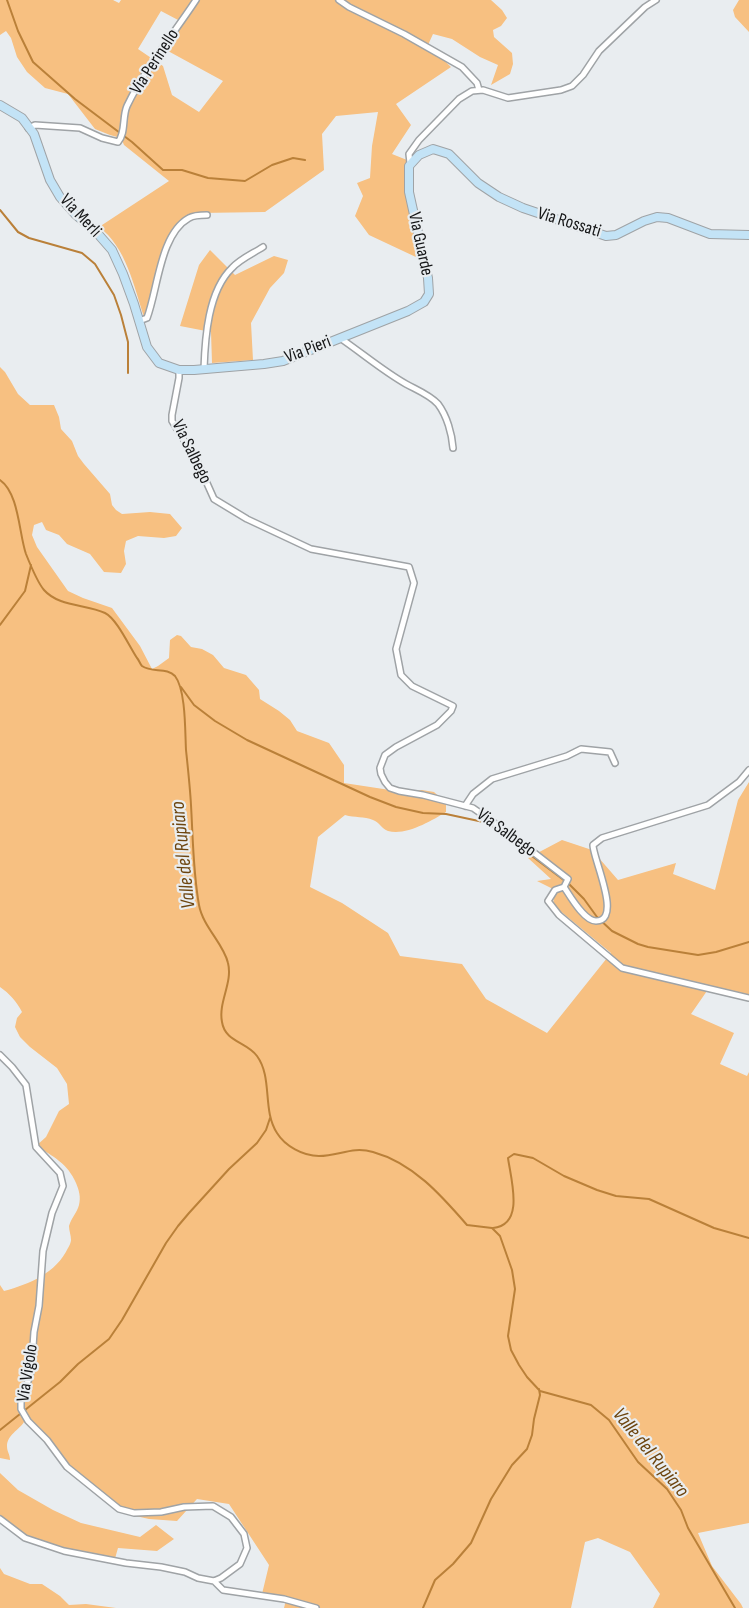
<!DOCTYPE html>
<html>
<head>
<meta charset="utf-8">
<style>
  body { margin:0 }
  canvas { display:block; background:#e9edf0 }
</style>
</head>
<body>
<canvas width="749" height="1608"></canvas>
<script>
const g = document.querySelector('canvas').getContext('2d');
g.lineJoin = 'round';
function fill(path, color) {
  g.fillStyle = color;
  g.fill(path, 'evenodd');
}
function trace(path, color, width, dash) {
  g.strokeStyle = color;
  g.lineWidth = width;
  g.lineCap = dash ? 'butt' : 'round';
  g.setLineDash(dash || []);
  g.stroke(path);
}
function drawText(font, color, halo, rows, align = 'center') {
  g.font = font + ' "Sofia Sans Condensed",sans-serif';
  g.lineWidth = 4.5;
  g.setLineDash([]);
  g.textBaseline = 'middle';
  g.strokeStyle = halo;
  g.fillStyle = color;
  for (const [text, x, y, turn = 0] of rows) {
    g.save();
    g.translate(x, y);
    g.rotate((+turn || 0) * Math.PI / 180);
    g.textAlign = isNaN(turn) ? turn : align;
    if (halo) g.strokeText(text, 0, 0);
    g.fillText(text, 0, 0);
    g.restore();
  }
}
fill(new Path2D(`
  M0 0H113L119 3 121 0H491L502 10 507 18 501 26 493 30 494 37 512 53 513 64 510 74 491 85 498 65 480 57 452 39 433 34 428 45 451 67 396 104 411 125 392 154 407 160 404 171V181L418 258 369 235 355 216 363 196 357 183 370 178 372 146 378 112 336 116 322 134 324 170 265 212 200 213 174 231 158 282 144 317C134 286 126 247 99 227L169 181 124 145 121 138 110 135 95 129 68 94 45 88 27 72 17 57 11 38 6 31 0 35ZM161 11 180 21 168 51 223 81 199 112 172 95 163 66 138 49Z
  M739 0H749V32L735 17 733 10Z
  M210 250 235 275 274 256 288 260 284 273 270 288 251 323 253 360 212 363 211 332 180 326 199 265Z
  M0 367 5 372 18 394 30 405H54L59 417 61 429 72 441 78 456 84 464 110 494 112 505 116 510 122 514 150 512 170 514 182 528 176 536 164 538 138 536 126 541 124 551 126 564 121 573 104 572 90 554 67 544 59 535 46 530 42 522 34 525 32 535 37 547 68 591 83 598 112 608 140 646 152 669 158 666 169 658 170 640 177 635 181 636 191 647 202 649 213 655 224 668 246 675 259 690 260 699 279 711 290 720 297 731 329 743 344 765V783L403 792 422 790 434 792 446 803V812C431 821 406 836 388 831 382 829 379 822 373 820 364 816 355 818 345 815L318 837 310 887 342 903 388 933 400 956 462 964 486 999 547 1033 611 953 553 905 555 890 537 881 551 879 528 858 562 840 592 850 618 880 676 863 673 874 715 890 738 800 749 782V998L709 988 691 1014 734 1033 720 1064 747 1076 749 1072V1523L698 1533 712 1566 741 1604 743 1608H653L660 1594 630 1552 598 1538 585 1542 571 1608H284L286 1600 262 1594 269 1565 229 1504 197 1499 177 1521 149 1519 118 1512 96 1492 68 1472 49 1442 24 1422C19 1430 7 1435 7 1446 7 1452 10 1454 10 1460L0 1458V1285L4 1291C30 1284 56 1273 68 1248 69 1247 71 1242 71 1240 71 1235 69 1231 69 1226 71 1218 77 1213 79 1205 81 1197 79 1190 76 1183 68 1164 53 1156 36 1146L46 1137 59 1111 69 1104 67 1084 57 1068 30 1047 20 1037 15 1027 17 1018 22 1012C17 1002 9 993 0 987Z
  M0 1473 18 1490 53 1510 81 1523 140 1537 156 1525 174 1539 157 1551 118 1548 114 1562 67 1553 19 1535 0 1522Z
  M0 1568 4 1574 30 1584H42L60 1596 69 1605 86 1604 116 1608H0Z`), '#f7c081');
trace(new Path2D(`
  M7 0 18 31 33 62 75 99 132 142 163 170H182L208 178 245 181 272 165 293 158 305 160
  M0 210 18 232 29 238 82 253 95 264 114 295 121 315 128 342V373
  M0 480C19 493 19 534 26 554 30 564 38 583 44 590 59 607 86 604 105 613 117 619 129 646 137 658 139 660 140 664 142 666 152 673 167 667 175 676 186 690 185 732 186 750 188 769 190 787 191 805 193 839 193 872 199 905 203 927 224 944 228 963 233 983 218 1002 222 1022 225 1042 247 1042 257 1056 273 1078 262 1110 277 1133 285 1146 303 1156 319 1156 339 1156 352 1146 373 1152 413 1163 441 1195 467 1225L492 1228 500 1236 512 1270 515 1289 508 1336 511 1350 519 1365 527 1377 540 1391 591 1405 609 1420 638 1462 667 1489 681 1510 688 1528 735 1608
  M0 625 25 591 31 565
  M181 687 194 705 215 721 247 740 370 797 396 807 423 813 446 814 488 823 569 884 584 899 597 917 612 931 638 944 648 947 698 955 716 952 749 942
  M493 1228C525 1225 511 1180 508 1158L514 1154 533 1158 564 1176 597 1190 616 1196 649 1199 714 1228 749 1238
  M0 1430 60 1382 78 1364 109 1339 122 1320 166 1243 178 1226 189 1213 229 1169 257 1143 266 1130 270 1118
  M423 1608 435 1580 453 1564 471 1543 491 1499 512 1465 527 1449 532 1435 534 1419 540 1395 539 1389`), '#ba8039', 2);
const street = new Path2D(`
  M339 0 349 7 404 34 462 67 477 83 479 90
  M28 128 35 125 80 128 102 138 118 142C126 133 122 117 127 106 145 68 173 35 196 0
  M410 163 409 154 419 140 459 99 472 91 483 90 508 98 561 90 572 86 583 75 599 51 645 7 656 0
  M139 321 147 318C158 289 160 234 189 218 194 215 201 215 207 215
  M340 338C362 353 383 371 406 384 417 390 430 395 438 404 447 416 452 434 453 448
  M204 369C205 338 208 291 232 268 240 259 252 254 263 247
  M179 370V378L172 415V421L197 461 214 499 247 519 311 549 409 567 414 583 396 649 401 675 412 686 453 706 451 711 437 725 396 747 385 755 380 768 381 774 385 782 390 788 399 791 423 795 473 808 506 831 568 879 564 887 555 890 548 901 559 915 622 968 749 998
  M465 806 473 794 492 779 567 756 581 749 610 752 615 763
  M564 887C570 896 584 921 596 921 623 921 593 859 593 845L602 838 708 805 739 782 749 770
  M0 1055 12 1067 26 1085 36 1147 60 1173 63 1186 52 1213 43 1251 39 1306 34 1332 32 1361 30 1376 21 1399V1409L28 1421 47 1440 67 1467 119 1509 134 1513 161 1512 184 1507 213 1506 231 1517 244 1534 247 1548 240 1564 221 1578 214 1581 198 1578 185 1572 161 1567 126 1563 64 1551 25 1538 0 1519
  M214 1581 223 1590 284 1599 316 1608`);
const secondary = new Path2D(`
  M0 105 22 118 34 134 50 180 60 197 75 214 98 234 112 250 123 274 134 304 147 347 159 363 179 370H194L264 364 283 361 408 311 424 302 429 294 428 278 409 192V166L419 155 433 149 449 154 478 183 499 197 523 208 606 236 616 235 644 221 657 217 668 218 710 234 749 235`);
trace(street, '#9fa3a6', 8);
trace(secondary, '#9fa3a6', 10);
trace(street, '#fff', 5);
trace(secondary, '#c3e3f6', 8);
drawText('18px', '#151617', '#e9edf0', [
  ["Via Perinello",155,62,-57],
  ["Via Merli",80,216,47],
  ["Via Rossati",569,223,17],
  ["Via Guarde",420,244,78],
  ["Via Pieri",308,350,-21],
  ["Via Salbego",191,452,64],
  ["Via Salbego",506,833,36],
  ["Via Vigolo",28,1373,-81]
]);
drawText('italic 20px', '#6d450f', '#e9edf0', [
  ["Valle del Rupiaro",184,855,-96],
  ["Valle del Rupiaro",650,1453,51]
]);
</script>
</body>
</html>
